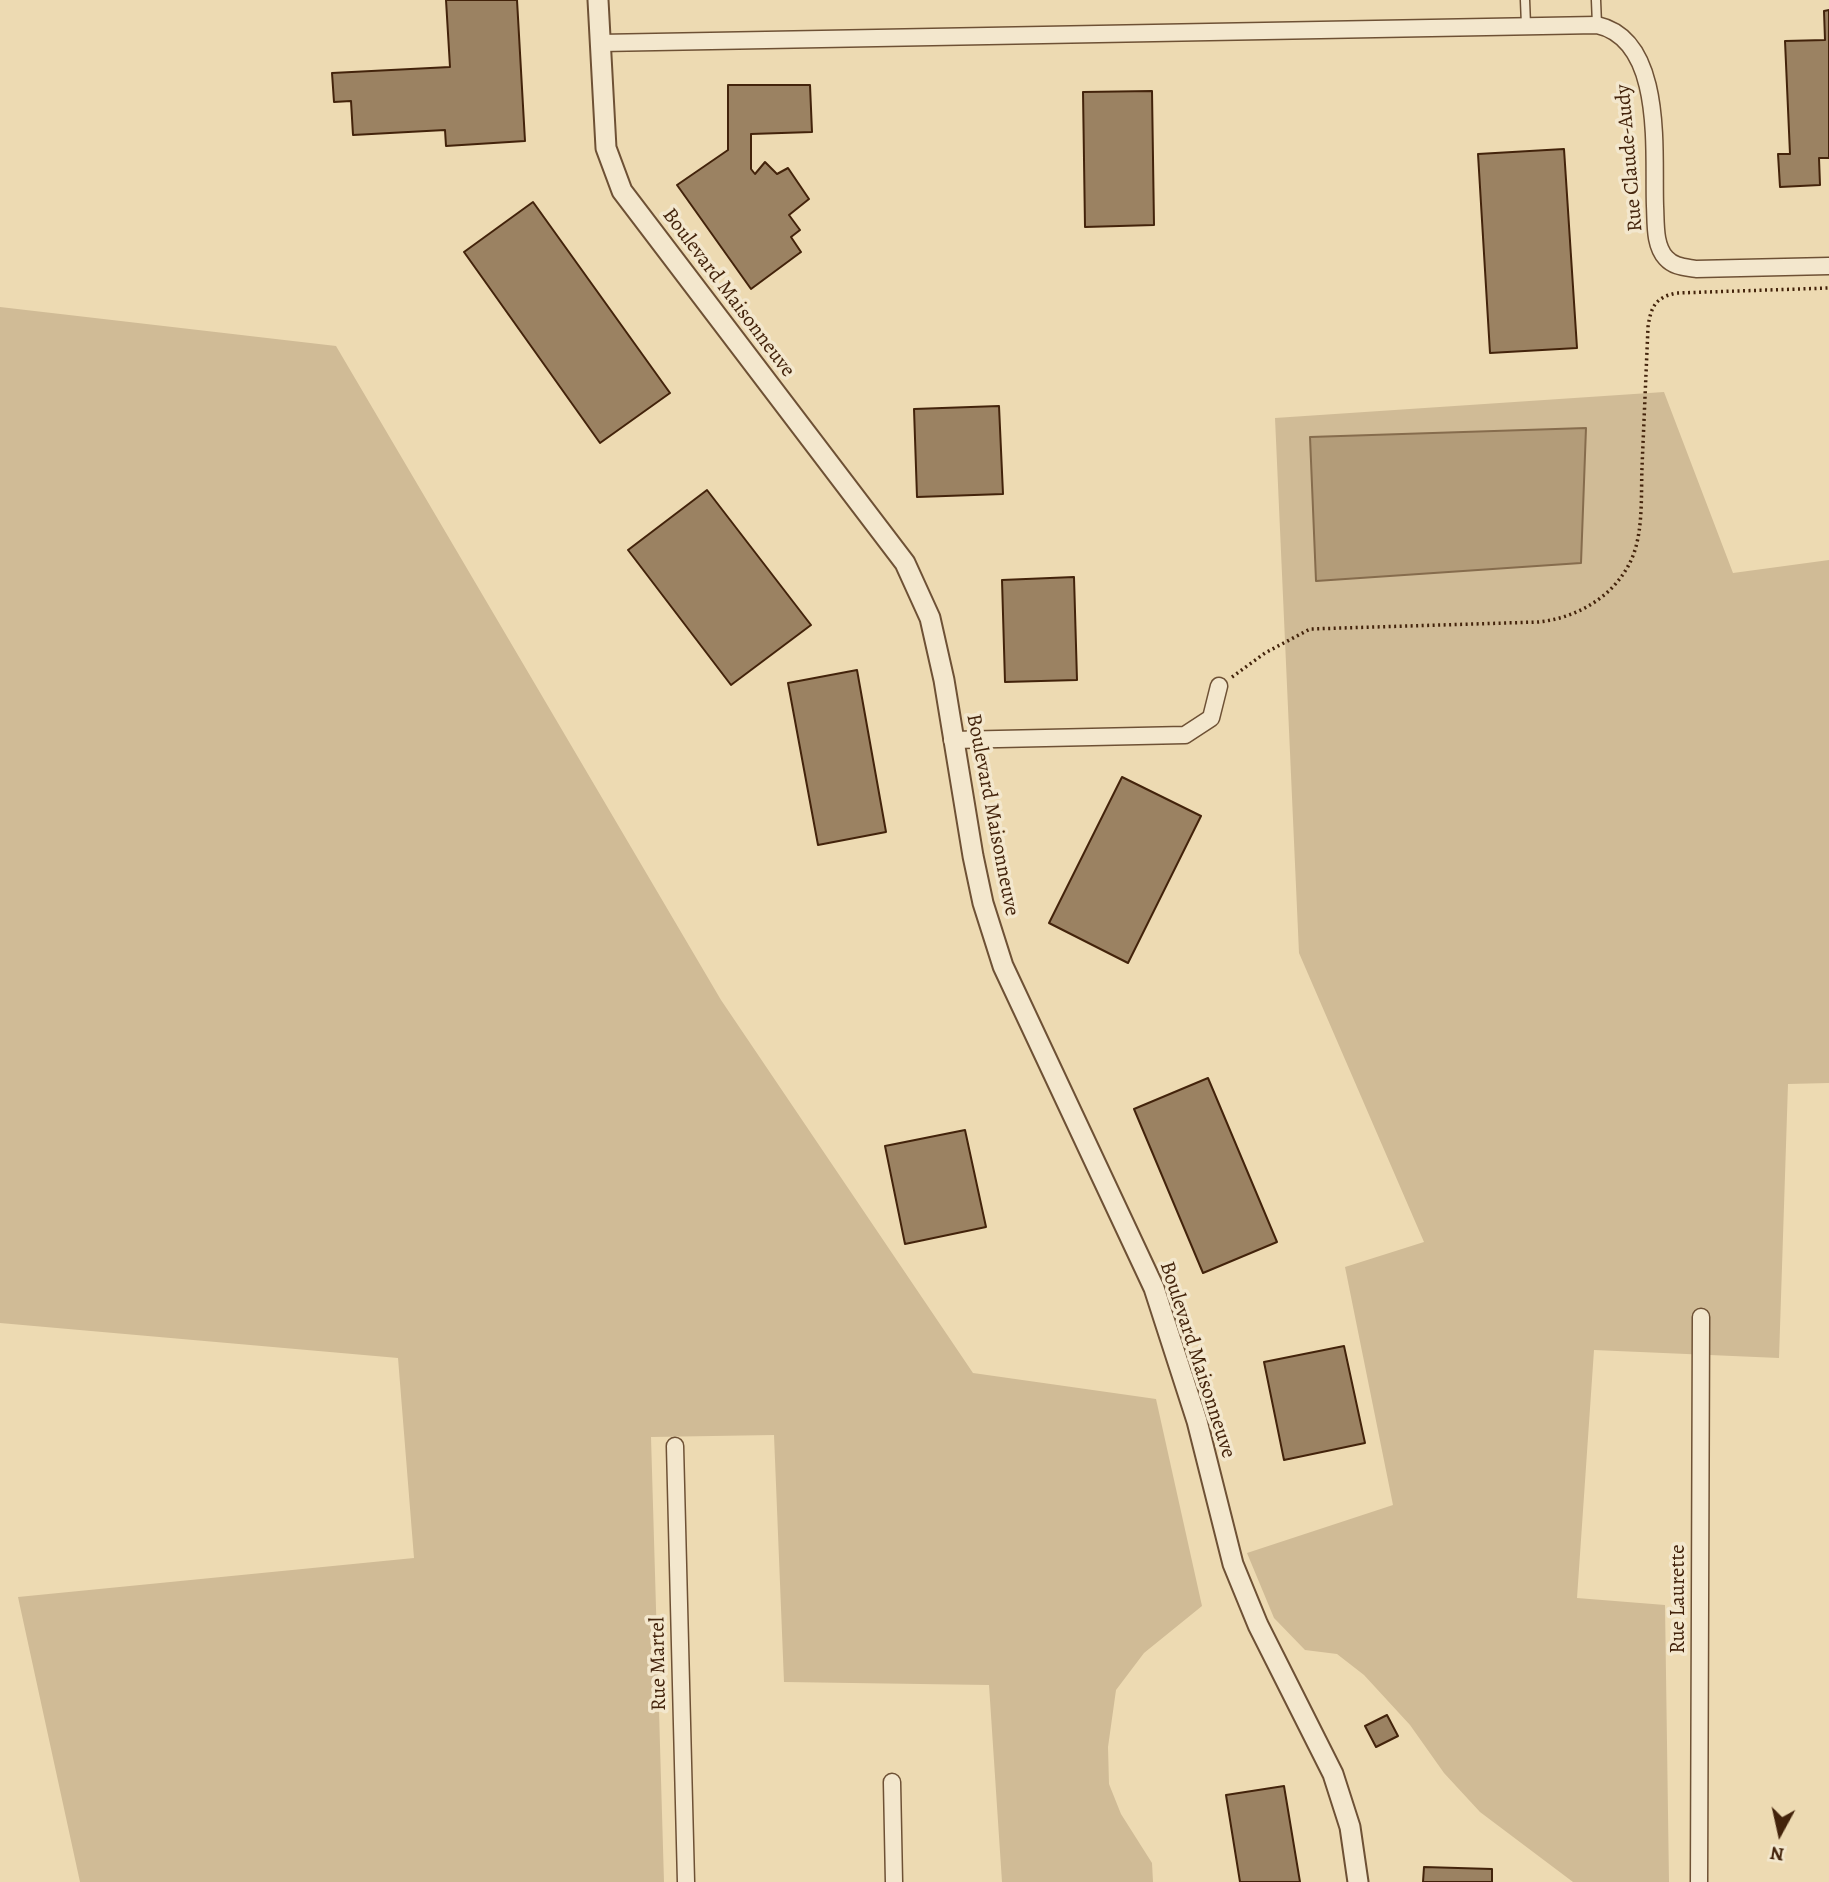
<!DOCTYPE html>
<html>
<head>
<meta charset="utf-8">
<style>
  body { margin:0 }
  #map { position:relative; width:1829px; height:1882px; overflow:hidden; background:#eddab2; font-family:Alegreya,serif }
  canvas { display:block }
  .north { position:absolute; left:1745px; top:1798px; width:70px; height:70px; -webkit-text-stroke:5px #f3e7cd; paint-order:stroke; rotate:188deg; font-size:19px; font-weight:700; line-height:28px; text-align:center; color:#43230b }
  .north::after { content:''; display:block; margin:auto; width:24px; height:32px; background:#43230b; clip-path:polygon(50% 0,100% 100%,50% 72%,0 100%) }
</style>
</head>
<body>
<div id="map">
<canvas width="1829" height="1882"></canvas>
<div class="north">N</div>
</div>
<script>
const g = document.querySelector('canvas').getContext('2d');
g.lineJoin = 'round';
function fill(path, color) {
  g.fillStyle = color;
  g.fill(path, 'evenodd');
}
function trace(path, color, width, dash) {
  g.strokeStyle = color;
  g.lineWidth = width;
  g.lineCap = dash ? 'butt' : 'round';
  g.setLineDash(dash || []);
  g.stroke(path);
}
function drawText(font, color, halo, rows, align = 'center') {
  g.font = font + ' Alegreya,serif';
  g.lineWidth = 7;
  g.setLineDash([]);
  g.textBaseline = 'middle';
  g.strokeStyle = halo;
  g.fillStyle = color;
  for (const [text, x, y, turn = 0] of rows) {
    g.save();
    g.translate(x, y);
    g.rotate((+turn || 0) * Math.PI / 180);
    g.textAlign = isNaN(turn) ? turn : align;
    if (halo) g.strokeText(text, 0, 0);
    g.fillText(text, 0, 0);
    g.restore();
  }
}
fill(new Path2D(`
  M0 307 336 346 721 1000 973 1373 1156 1399 1202 1606 1144 1653 1116 1690 1108 1747 1109 1784 1121 1814 1152 1863 1153 1882H1002L989 1685 784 1682 774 1435 651 1437 664 1882H80L18 1597 414 1558 398 1358 0 1323Z
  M1664 392 1733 573 1829 560V1083L1788 1084 1779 1358 1594 1350 1577 1598 1665 1605 1669 1882H1573L1480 1812 1444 1773 1410 1725 1364 1675 1337 1654 1305 1650 1274 1618 1247 1553 1393 1505 1345 1267 1424 1242 1299 953 1275 418Z`), '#d0bb96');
const water = new Path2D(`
  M1586 428 1581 563 1316 581 1310 437Z`);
fill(water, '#b39c79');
trace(water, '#866c4d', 2);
const building = new Path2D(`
  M446 0H517L525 141 446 146 445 130 353 135 351 101 334 102 332 73 450 67Z
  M1829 10V158H1819L1820 185 1780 187 1778 154H1790L1785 41 1825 40 1824 11Z
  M728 85H810L812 132 751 134V169L755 174 765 162 777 174 788 168 809 199 789 215 800 230 791 237 801 252 751 289 677 185 728 150Z
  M1152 91 1154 225 1085 227 1083 92Z
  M1564 149 1577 348 1490 353 1478 154Z
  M533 202 670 393 600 443 464 252Z
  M999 406 1003 494 917 497 914 409Z
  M707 490 811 625 731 685 628 550Z
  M1074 577 1077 680 1005 682 1002 580Z
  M857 670 886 832 818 845 788 683Z
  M1122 777 1201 816 1128 963 1049 923Z
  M1208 1078 1277 1242 1203 1273 1134 1109Z
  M965 1130 986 1227 905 1244 885 1146Z
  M1344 1346 1365 1443 1284 1460 1264 1362Z
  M1387 1715 1398 1736 1376 1747 1365 1726Z
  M1284 1786 1300 1882H1240L1226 1795Z
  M1424 1867 1492 1869V1882H1423Z`);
fill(building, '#9b8262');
trace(building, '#43230b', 2);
const service = new Path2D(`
  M1525 0 1526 25
  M1596 0 1597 25`);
const minor = new Path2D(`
  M600 43 1597 25C1665 40 1653 153 1655 206 1656 223 1654 245 1666 258 1674 267 1685 267 1696 269L1829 266
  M952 740 1185 735 1211 718 1219 686
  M675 1446 686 1882
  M892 1782 894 1882
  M1699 1882 1701 1317`);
const tertiary = new Path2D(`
  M598 0 606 148 622 191 905 563 930 618 944 680 973 856 983 903 1003 966 1154 1288 1197 1421 1233 1564 1258 1625 1333 1774 1350 1827 1358 1882`);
trace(service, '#6e5135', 11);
trace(minor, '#6e5135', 19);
trace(tertiary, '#6e5135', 23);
trace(new Path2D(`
  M1232 677 1265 653 1310 629 1538 622C1579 618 1619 594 1634 553 1643 527 1641 495 1642 467 1644 421 1646 374 1648 327 1651 306 1656 297 1677 293L1829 288`), '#43230b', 3.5, [2, 3.5]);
trace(service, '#f3e7cd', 8);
trace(minor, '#f3e7cd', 16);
trace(tertiary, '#f3e7cd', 19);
drawText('21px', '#43230b', '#f3e7cd', [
  ["Rue Claude-Audy",1630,158,-95],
  ["Boulevard Maisonneuve",728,293,53],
  ["Boulevard Maisonneuve",992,815,79],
  ["Boulevard Maisonneuve",1197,1360,72],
  ["Rue Laurette",1679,1599,-90],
  ["Rue Martel",659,1664,-91]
]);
</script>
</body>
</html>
